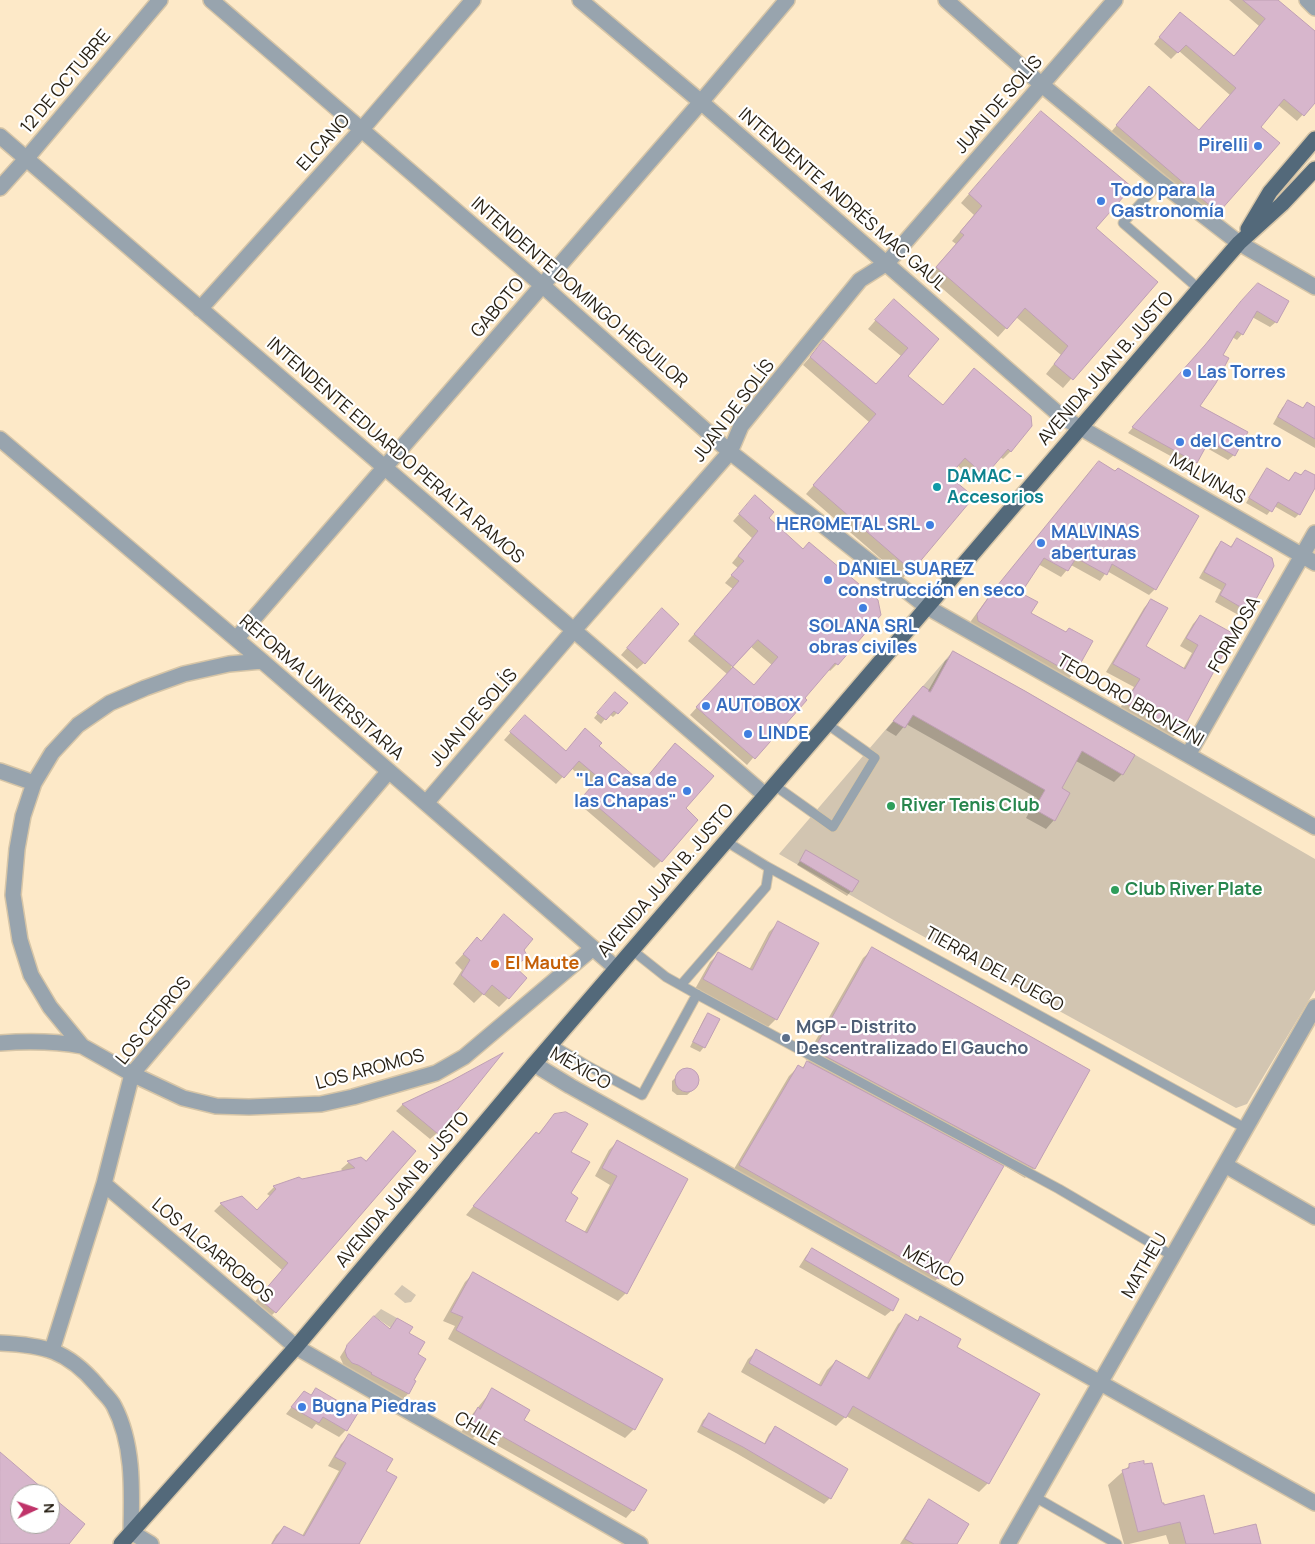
<!DOCTYPE html>
<html>
<head>
<meta charset="utf-8">
<style>
  body { margin:0 }
  #map { position:relative; width:1315px; height:1544px; overflow:hidden; background:#fde9c8; font-family:Manrope,sans-serif }
  canvas { display:block }
  .north { position:absolute; left:10px; top:1484px; width:50px; height:50px; box-sizing:border-box; background:#fff; border:1px solid #a8a5a1; border-radius:50%; rotate:87deg; font-size:14px; font-weight:700; line-height:20px; text-align:center; color:#261f13 }
  .north::after { content:''; display:block; margin:auto; width:18px; height:22px; background:#bf3369; clip-path:polygon(50% 0,100% 100%,50% 72%,0 100%) }
</style>
</head>
<body>
<div id="map">
<canvas width="1315" height="1544"></canvas>
<div class="north">N</div>
</div>
<script>
const g = document.querySelector('canvas').getContext('2d');
g.lineJoin = 'round';
function fill(path, color) {
  g.fillStyle = color;
  g.fill(path, 'evenodd');
}
function trace(path, color, width, dash) {
  g.strokeStyle = color;
  g.lineWidth = width;
  g.lineCap = dash ? 'butt' : 'round';
  g.setLineDash(dash || []);
  g.stroke(path);
}
function drawText(font, color, halo, rows, align = 'center') {
  g.font = font + ' Manrope,sans-serif';
  g.lineWidth = 4.5;
  g.setLineDash([]);
  g.textBaseline = 'middle';
  g.strokeStyle = halo;
  g.fillStyle = color;
  for (const [text, x, y, turn = 0] of rows) {
    g.save();
    g.translate(x, y);
    g.rotate((+turn || 0) * Math.PI / 180);
    g.textAlign = isNaN(turn) ? turn : align;
    if (halo) g.strokeText(text, 0, 0);
    g.fillText(text, 0, 0);
    g.restore();
  }
}
fill(new Path2D(`
  M953 651 1025 691 1315 859V990L1247 1104 1236 1108 897 922 779 854Z
  M402 1285 416 1295 411 1302 405 1303 394 1294Z
  M381 1309 397 1318 391 1328 374 1316Z`), '#d2c5b1');
fill(new Path2D(`
  M1229 0H1276L1315 33V101L1297 121 1278 105 1259 127 1219 210 1213 217 1209 216 1111 132 1143 94 1199 132 1230 95 1179 51 1171 59 1154 44 1174 20 1233 57 1259 26Z
  M1033 121 1094 228 1156 282 1063 388 1046 374 1061 355 1016 317 998 337 928 276 956 244 952 241 974 215 961 203Z
  M1259 285 1276 322 1270 327 1252 317 1242 334 1237 340 1232 337 1221 355 1198 406 1234 455 1228 460 1205 447 1196 462 1191 467 1128 433Z
  M886 308 937 339 906 377 942 406 1031 426 1010 452 1003 459 1000 457 977 483 957 465 948 476 972 497 903 578 806 494 869 422 803 365 824 341 875 386 901 356 868 329Z
  M1288 402 1302 409 1307 404 1315 408V448L1273 424 1282 408Z
  M1092 469 1155 589 1149 595 1107 571 1100 581 1071 565 1061 577 1038 564 1019 593 1029 613 1065 633 1091 642 1073 674 1067 681 972 627 971 621 987 599Z
  M1267 470 1288 481 1295 473 1315 477V486L1299 514 1295 518 1274 506 1267 515 1246 503 1263 474Z
  M748 504 880 615 837 664 830 671 828 669 747 765 690 715 727 674 688 641 733 589 725 583 738 568 732 563 752 538 733 521ZM750 646 772 665 754 686 731 667Z
  M1237 540 1248 611 1242 617 1215 602 1221 590 1199 578 1216 548 1221 542 1230 547Z
  M1151 600 1144 647 1183 669 1192 653 1180 646 1193 624 1200 616 1233 635 1182 728 1174 736 1167 738 1118 711 1134 687 1106 672 1144 608Z
  M655 616 644 663 637 669 621 655Z
  M954 653 1122 774 1114 782 1076 761 1060 788 1054 820 1046 829 1026 818 1037 798 906 724 896 736 886 730 915 696 928 691 945 661Z
  M611 697 617 713 613 717 609 714 601 724 594 718Z
  M518 724 565 752 585 730 597 747 641 785 684 808 661 861 654 868 578 803 592 786 571 768 556 784 504 740Z
  M807 851 851 891 847 896 797 865Z
  M779 922 817 944 776 1019 767 1028 695 989 710 962 719 953 749 970 769 932Z
  M477 939 481 942 522 950 526 957 514 968 508 998 499 1007 483 994 474 1003 453 984 462 970 455 963Z
  M873 949 1034 1168 1025 1178 1003 1165 938 1278 929 1287 731 1174 789 1076 799 1066 802 1068 809 1061 805 1059 863 958Z
  M708 1014 704 1047 700 1052 690 1047 704 1019Z
  M689 1070 695 1074 698 1081 695 1088 687 1095H677L672 1091V1081L682 1071Z
  M452 1083 437 1133 430 1139 396 1111 402 1105Z
  M555 1115 570 1152 569 1194 564 1222 584 1233 610 1185 595 1176 609 1150 617 1142 626 1293 618 1301 466 1215 527 1142 536 1133 538 1134Z
  M361 1158 275 1312 268 1319 252 1305 282 1270 214 1211 221 1204 242 1198 257 1211 270 1196 267 1194 274 1187 299 1178 301 1180 344 1172 341 1169 348 1163Z
  M812 1250 892 1310 885 1316 799 1267 806 1256Z
  M473 1274 634 1429 625 1438 448 1339 455 1326 443 1321 465 1282Z
  M907 1316 917 1321 920 1318 955 1348 988 1483 979 1492 846 1416 836 1426 741 1372 748 1359 757 1351 818 1386 827 1370 836 1361 866 1379 898 1324Z
  M397 1320 407 1334 416 1355 412 1381 414 1382 408 1394 403 1399 344 1366 340 1357 345 1349 351 1343 389 1330Z
  M316 1389 346 1430 339 1437 316 1424 312 1429 286 1414 298 1399 310 1396Z
  M493 1389 522 1420 633 1510 626 1518 477 1434 472 1439 461 1433 470 1417Z
  M709 1414 764 1444 769 1434 776 1428 830 1498 824 1504 736 1453 697 1432 703 1420Z
  M349 1436 384 1471 358 1543 361 1544H271L276 1535 284 1527 302 1536 339 1471 328 1466 341 1444Z
  M1129 1466 1161 1505 1212 1534 1214 1533V1535L1260 1544H1169L1166 1535 1129 1544H1124L1108 1485Z
  M929 1501 955 1544H900L923 1508Z`), '#0003');
const building = new Path2D(`
  M1243 0H1278L1315 31V103L1304 116 1284 99 1261 127 1280 143 1220 211 1215 210 1116 125 1149 86 1199 130 1236 88 1186 45 1178 53 1159 37 1180 12 1234 56 1265 19Z
  M1041 111 1132 187 1096 228 1158 282 1073 380 1054 364 1068 346 1025 308 1007 329 936 267 964 235 960 232 982 206 969 194Z
  M1258 283 1289 301 1277 323 1257 311 1243 335 1237 331 1223 355 1229 358 1216 383 1200 406 1248 432 1235 456 1209 441 1197 463 1132 427 1205 345 1241 301Z
  M894 299 939 339 908 376 943 405 974 368 1031 416 1032 426 1011 452 1008 449 985 476 965 458 949 476 974 497 912 571 813 485 876 414 810 357 823 340 876 384 908 348 875 320Z
  M1288 400 1303 408 1307 402 1315 407V439L1278 417Z
  M1099 461 1115 471 1118 468 1199 516 1156 590 1112 564 1107 575 1076 558 1068 571 1044 558 1021 593 1038 602 1031 613 1066 632 1069 628 1093 641 1074 675 978 621 977 614 993 591Z
  M1267 468 1289 481 1295 472 1301 475 1305 470 1315 475V488L1300 515 1278 502 1272 512 1249 498Z
  M755 495 774 512 769 518 803 549 809 542 878 600 881 615 838 665 835 663 805 698 807 700 755 759 696 707 733 667 694 634 739 581 731 575 744 561 738 556 758 531 739 514ZM758 640 778 657 754 685 733 667Z
  M1237 538 1272 558 1274 566 1249 612 1220 595 1226 584 1204 572 1221 541 1231 547Z
  M1151 599 1168 608 1146 646 1185 669 1198 645 1186 638 1200 615 1234 634 1183 729 1175 731 1125 703 1140 679 1113 664Z
  M662 608 679 624 645 664 627 648Z
  M953 651 1025 691 1135 755 1123 775 1082 751 1062 788 1070 793 1055 821 1034 809 1045 790 913 715 905 728 893 721 923 686 929 690 928 691 930 692Z
  M615 692 628 703 618 714 614 711 606 720 597 713Z
  M525 715 566 751 585 728 602 743 599 746 642 783 675 743 714 776 686 808 698 820 662 862 584 795 599 778 579 761 564 778 510 732Z
  M806 850 859 881 852 892 800 861Z
  M504 914 533 939 524 950 528 957 514 966 527 978 509 999 492 985 484 995 461 975 470 960 463 954 477 937 481 941Z
  M778 921 819 943 777 1020 703 979 718 952 752 970Z
  M872 947 1090 1070 1035 1169 814 1050Z
  M708 1013 720 1019 705 1048 693 1042Z
  M503 1053 438 1134 402 1104 451 1081Z
  M807 1061 1004 1166 939 1279 739 1165 798 1065 803 1068Z
  M675 1080a12 12 0 1 1 24 0a12 12 0 1 1-24 0Z
  M566 1112 588 1124 571 1152 590 1162 571 1193 578 1198 565 1221 587 1233 617 1176 602 1168 617 1140 688 1179 627 1294 473 1206 536 1132 539 1134 554 1114Z
  M393 1131 416 1151 276 1313 258 1298 288 1263 220 1203 242 1196 257 1210 276 1189 273 1186 299 1177 302 1179 355 1168 347 1161 361 1157 366 1161Z
  M812 1248 899 1299 893 1311 805 1260Z
  M473 1272 663 1379 635 1430 456 1330 463 1317 451 1312Z
  M906 1314 918 1321 920 1316 961 1339 957 1347 1040 1394 989 1484 853 1406 846 1418 749 1363 756 1349 821 1386 836 1360 869 1379Z
  M374 1316 390 1329 397 1318 413 1327 409 1333 425 1342 418 1354 426 1359 414 1380 416 1381 409 1394 371 1374 372 1373 358 1365 352 1363 347 1357 345 1351 347 1345Z
  M316 1388 358 1413 347 1431 323 1417 319 1423 291 1407 304 1391 311 1395Z
  M492 1388 530 1410 524 1420 647 1490 634 1511 484 1426 481 1432 468 1425 478 1407 480 1409Z
  M709 1413 765 1444 775 1426 848 1469 831 1499 743 1447 702 1426Z
  M349 1434 393 1459 386 1471 397 1477 359 1544H272L284 1526 304 1536 346 1463 335 1457Z
  M0 1452 49 1494H20V1524H50V1495L85 1524 69 1544H0Z
  M1144 1461V1464L1152 1463 1162 1503H1164V1505L1204 1495 1214 1534 1256 1524 1261 1544H1186L1180 1522 1138 1532 1122 1470 1129 1468V1464Z
  M929 1499 969 1524 957 1544H914L905 1539Z`);
fill(building, '#d7b6cc');
trace(building, '#bf9fb4', 1);
const lane = new Path2D(`
  M1160 182 1123 223 1199 289
  M774 785 833 827 875 758 827 724
  M727 842 766 866 1245 1128
  M632 950 666 977 700 996 1059 1189 1173 1256
  M681 985 766 887 769 868
  M551 1044 588 1066 642 1095 697 994
  M1035 1497 1117 1544`);
const street = new Path2D(`
  M211 0 542 285 730 452 927 607 1315 827
  M580 0 701 102 1062 417 1315 563
  M946 0 1042 85 1160 182 1239 243 1315 287
  M1307 0 1315 8
  M0 136 765 795
  M0 188 26 159 160 0
  M200 309 362 129 473 0
  M0 439 262 661 616 968
  M236 639 701 102 787 0
  M262 661 229 664 184 674 145 688 110 703 78 725 52 753 34 783 23 816 17 849 13 895 20 940 31 975 50 1007 82 1046 132 1074 183 1098 216 1106 249 1107 321 1104 353 1097 436 1073 464 1057 593 948
  M1188 755 1315 533
  M0 771 34 783
  M426 803 574 630 730 452 741 426 860 280 887 263 1115 0
  M0 1043C28 1041 54 1041 82 1046
  M534 1064 570 1086 1315 1503
  M1225 1165 1315 1217
  M104 1184 296 1347 640 1544
  M0 1343C44 1345 67 1350 97 1385 102 1392 110 1398 114 1406 134 1444 132 1491 131 1532L151 1544
  M52 1350 104 1184 132 1074 389 771
  M1008 1544 1315 1007`);
const primary = new Path2D(`
  M1248 229 1270 192 1315 139
  M121 1544 296 1347 534 1064 827 724 1199 289 1239 243 1282 204 1315 169`);
trace(lane, '#d6c5a7', 11);
trace(street, '#d6c5a7', 18);
trace(primary, '#d6c5a7', 18);
trace(lane, '#98a4ae', 9);
trace(street, '#98a4ae', 15);
trace(primary, '#53697a', 15);
for (const [x, y, r, color] of [
  [1258,146,5,"#3f7fe0"],
  [1101,201,5,"#3f7fe0"],
  [1187,373,5,"#3f7fe0"],
  [1180,442,5,"#3f7fe0"],
  [937,487,5,"#0f9aa8"],
  [930,525,5,"#3f7fe0"],
  [1041,543,5,"#3f7fe0"],
  [828,580,5,"#3f7fe0"],
  [863,608,5,"#3f7fe0"],
  [706,706,5,"#3f7fe0"],
  [748,734,5,"#3f7fe0"],
  [687,791,5,"#3f7fe0"],
  [891,806,5,"#2e9e5b"],
  [1115,890,5,"#2e9e5b"],
  [495,964,5,"#e8710a"],
  [786,1038,5,"#5c6f8a"],
  [302,1407,5,"#3f7fe0"]
]) {
  const dot = new Path2D();
  dot.arc(x, y, r, 0, 2 * Math.PI);
  g.fillStyle = color;
  g.fill(dot);
  trace(dot, '#fff', 2);
}
drawText('18px', '#261f13', '#fff', [
  ["12 DE OCTUBRE",66,82,-50],
  ["JUAN DE SOLÍS",999,105,-49],
  ["ELCANO",324,143,-48],
  ["INTENDENTE ANDRÉS MAC GAUL",842,200,41],
  ["INTENDENTE DOMINGO HEGUILOR",579,293,41],
  ["GABOTO",498,308,-50],
  ["AVENIDA JUAN B. JUSTO",1106,369,-49],
  ["JUAN DE SOLÍS",734,411,-53],
  ["INTENDENTE EDUARDO PERALTA RAMOS",395,451,41],
  ["MALVINAS",1207,479,30],
  ["FORMOSA",1235,635,-60],
  ["REFORMA UNIVERSITARIA",321,688,41],
  ["TEODORO BRONZINI",1130,701,30],
  ["JUAN DE SOLÍS",474,718,-49],
  ["AVENIDA JUAN B. JUSTO",666,881,-49],
  ["TIERRA DEL FUEGO",994,970,29],
  ["LOS CEDROS",154,1021,-51],
  ["MÉXICO",580,1069,30],
  ["LOS AROMOS",370,1070,-15],
  ["AVENIDA JUAN B. JUSTO",403,1190,-50],
  ["LOS ALGARROBOS",212,1251,40],
  ["MATHEU",1145,1266,-60],
  ["MÉXICO",933,1267,29],
  ["CHILE",477,1429,30]
]);
drawText('bold 18px', '#366cbe', '#fff', [
  ["Pirelli",1248,146,"right"],
  ["Todo para la",1111,191],
  ["Gastronomía",1111,212],
  ["Las Torres",1197,373],
  ["del Centro",1190,442],
  ["HEROMETAL SRL",920,525,"right"],
  ["MALVINAS",1051,533],
  ["aberturas",1051,554],
  ["DANIEL SUAREZ",838,570],
  ["construcción en seco",838,591],
  ["SOLANA SRL",863,627,"center"],
  ["obras civiles",863,648,"center"],
  ["AUTOBOX",716,706],
  ["LINDE",758,734],
  ["\"La Casa de",677,781,"right"],
  ["las Chapas\"",677,802,"right"],
  ["Bugna Piedras",312,1407]
], 'left');
drawText('bold 18px', '#0d838f', '#fff', [
  ["DAMAC -",947,477],
  ["Accesorios",947,498]
], 'left');
drawText('bold 18px', '#27864d', '#fff', [
  ["River Tenis Club",901,806],
  ["Club River Plate",1125,890]
], 'left');
drawText('bold 18px', '#c56008', '#fff', [
  ["El Maute",505,964]
], 'left');
drawText('bold 18px', '#4e5e75', '#fff', [
  ["MGP - Distrito",796,1028],
  ["Descentralizado El Gaucho",796,1049]
], 'left');
</script>
</body>
</html>
